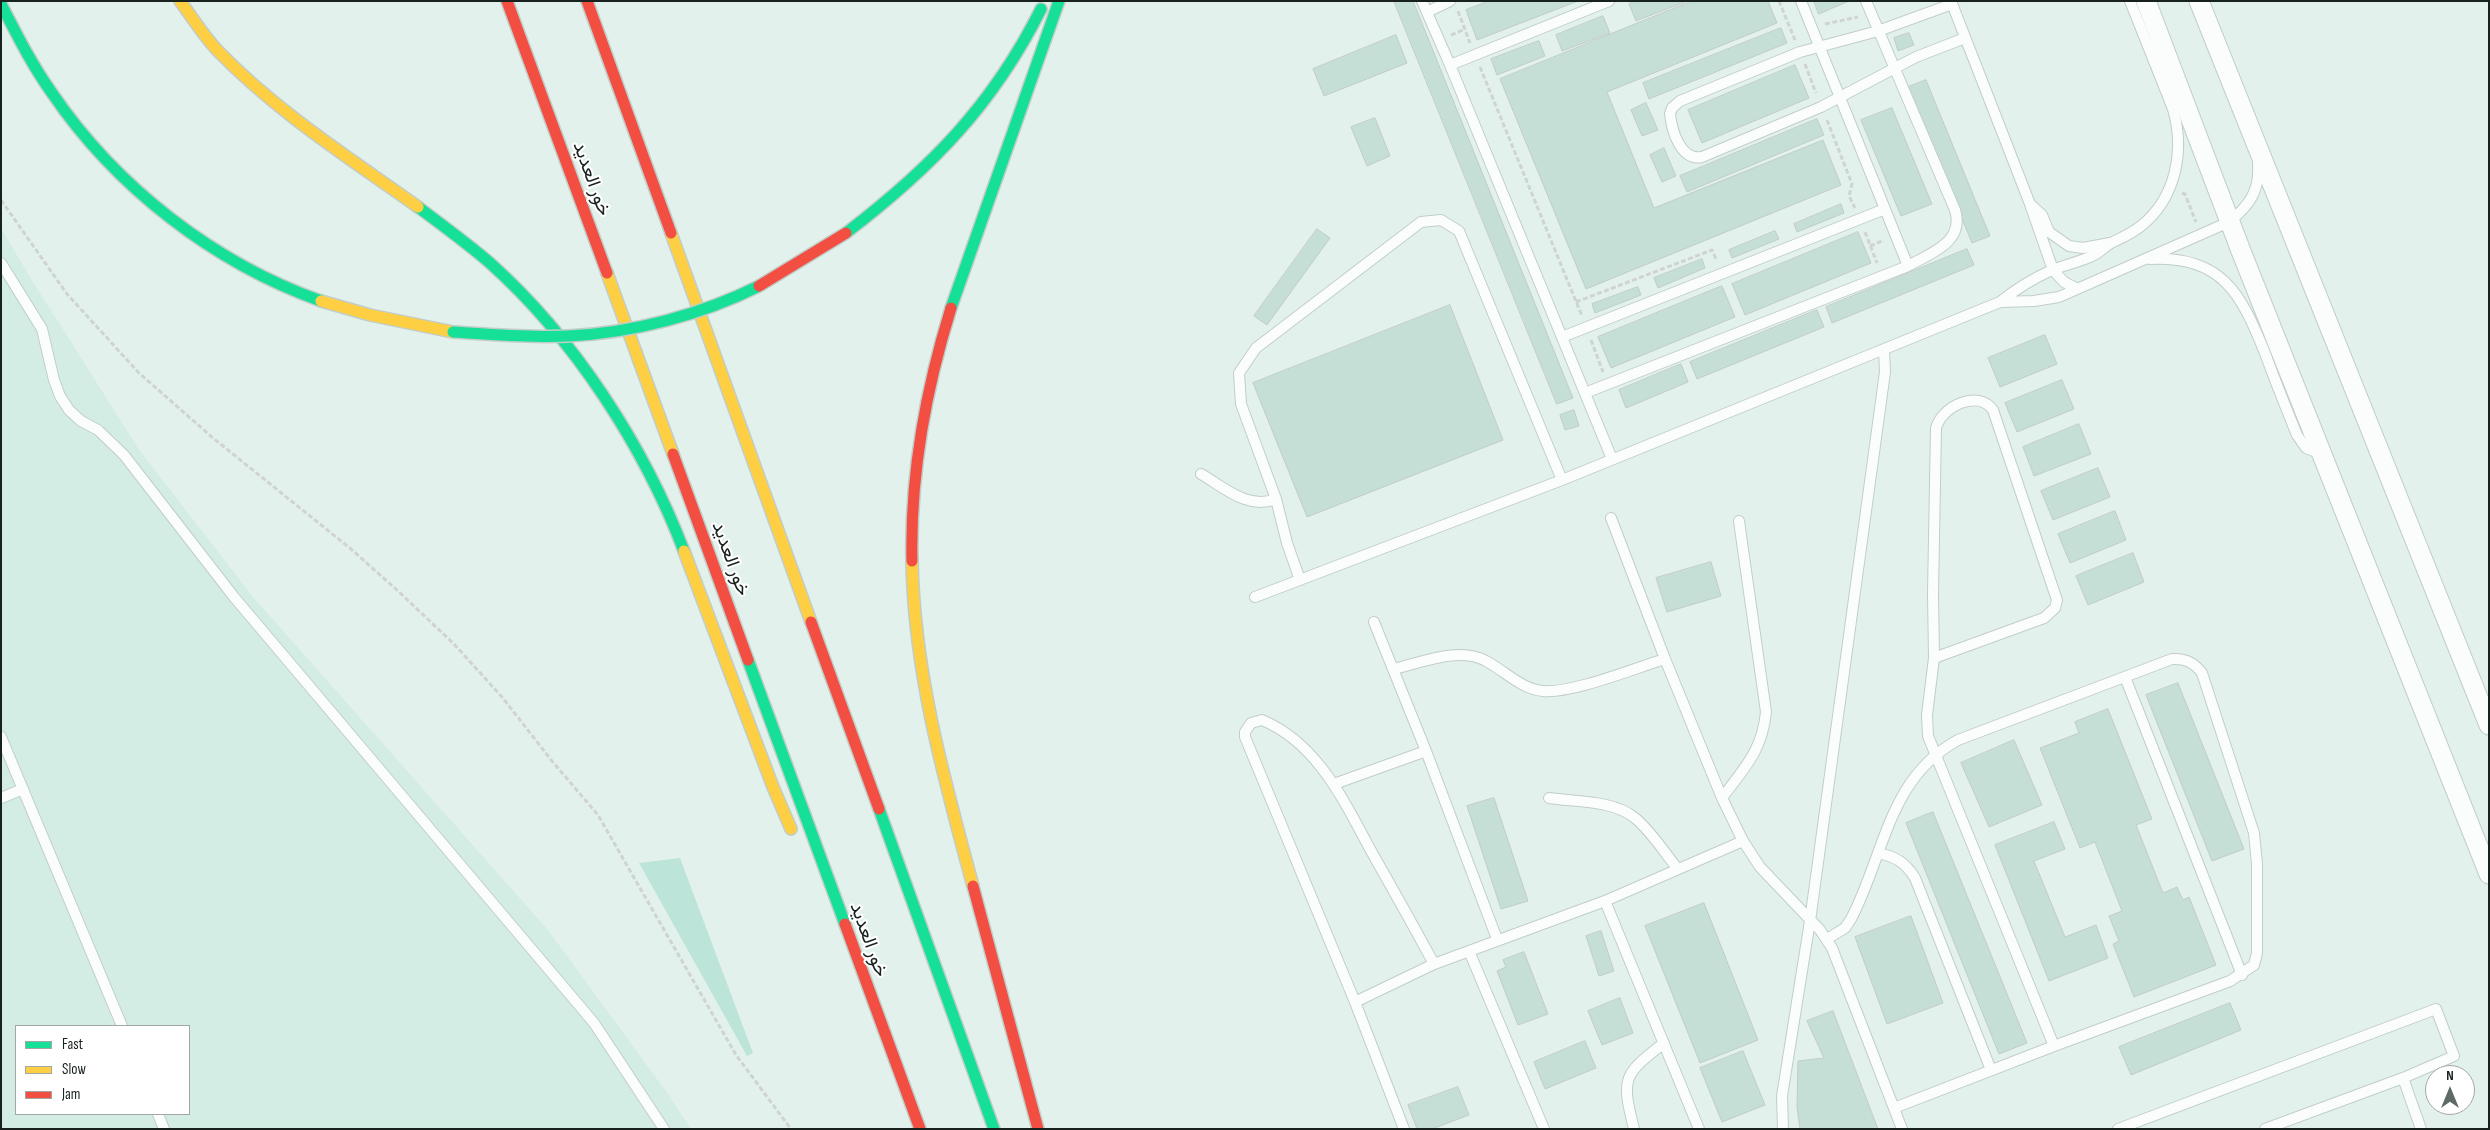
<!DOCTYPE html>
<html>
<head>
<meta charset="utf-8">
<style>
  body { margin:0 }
  #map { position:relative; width:2490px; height:1130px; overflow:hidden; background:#e3f1ec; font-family:"Sofia Sans Condensed",sans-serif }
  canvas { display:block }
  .frame { position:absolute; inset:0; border:2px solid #17211e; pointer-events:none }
  .legend { position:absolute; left:15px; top:1025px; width:175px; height:90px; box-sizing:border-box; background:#fff; border:1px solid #a2a6a5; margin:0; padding:6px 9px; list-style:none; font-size:15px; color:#17211e }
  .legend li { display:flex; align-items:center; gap:10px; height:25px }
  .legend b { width:25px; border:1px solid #a2a6a5 }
  .north { position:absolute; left:2425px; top:1065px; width:50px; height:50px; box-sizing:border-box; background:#fff; border:1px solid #a2a6a5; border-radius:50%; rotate:0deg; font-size:14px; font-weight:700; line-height:20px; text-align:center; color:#17211e }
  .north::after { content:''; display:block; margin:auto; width:18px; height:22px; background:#5e6a66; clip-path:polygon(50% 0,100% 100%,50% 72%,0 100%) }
</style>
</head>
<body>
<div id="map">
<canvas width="2490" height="1130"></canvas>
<div class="frame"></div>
<ul class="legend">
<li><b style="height:6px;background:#16e098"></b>Fast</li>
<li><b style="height:6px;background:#ffcf43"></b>Slow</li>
<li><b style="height:6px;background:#f24e42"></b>Jam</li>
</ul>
<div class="north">N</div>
</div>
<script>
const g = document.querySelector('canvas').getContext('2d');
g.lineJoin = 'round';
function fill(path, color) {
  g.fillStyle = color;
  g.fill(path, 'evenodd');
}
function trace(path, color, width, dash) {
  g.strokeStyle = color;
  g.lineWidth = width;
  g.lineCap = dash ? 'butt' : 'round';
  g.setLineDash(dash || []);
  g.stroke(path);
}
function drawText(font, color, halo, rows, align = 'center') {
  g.font = font + ' "Sofia Sans Condensed",Vazirmatn,sans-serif';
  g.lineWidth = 4;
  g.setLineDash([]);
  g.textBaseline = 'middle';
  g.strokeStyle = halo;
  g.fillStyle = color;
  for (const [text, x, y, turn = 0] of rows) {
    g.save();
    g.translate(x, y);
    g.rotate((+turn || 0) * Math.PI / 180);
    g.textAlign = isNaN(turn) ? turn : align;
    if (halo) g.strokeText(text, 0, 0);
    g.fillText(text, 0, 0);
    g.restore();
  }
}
fill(new Path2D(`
  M1 228 33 282 140 451 253 597 548 930 668 1094 691 1129H1ZM16 1026H189V1114H16Z`), '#d3ede4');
fill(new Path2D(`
  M680 858 753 1053 747 1056 639 863Z`), '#bde4d8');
const building = new Path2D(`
  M1394 1H1413L1573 398 1557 404Z
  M1489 1H1578L1477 40 1466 10Z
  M1636 1H1685V2L1636 21 1629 4Z
  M1692 1H1768L1777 23 1607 92 1654 208 1823 140 1841 185 1586 289 1500 79Z
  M1814 1H1849L1819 14Z
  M1603 16 1610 33 1562 51 1556 35Z
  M1781 28 1787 43 1649 99 1643 83Z
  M1909 33 1914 45 1898 51 1894 38Z
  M1396 35 1407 63 1324 96 1313 69Z
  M1539 41 1545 56 1497 75 1491 59Z
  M1795 65 1809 98 1702 143 1688 110Z
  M1926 80 1990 236 1972 243 1908 87Z
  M1646 103 1658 130 1642 136 1631 110Z
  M1892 108 1932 204 1901 216 1861 120Z
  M1375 118 1390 156 1367 166 1351 127Z
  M1817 119 1824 135 1687 192 1680 176Z
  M1664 148 1676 176 1662 182 1650 155Z
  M1841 204 1844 213 1797 232 1794 224Z
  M1317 229 1330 238 1267 325 1254 316Z
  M1775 231 1779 239 1732 258 1729 250Z
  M1858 232 1871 263 1745 315 1732 284Z
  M1967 249 1974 265 1832 323 1826 307Z
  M1702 259 1705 268 1658 288 1654 278Z
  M1722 286 1735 317 1611 368 1598 337Z
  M1638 287 1641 295 1595 313 1592 304Z
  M1450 305 1503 440 1307 517 1253 383Z
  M1817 310 1824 327 1697 379 1690 362Z
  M2045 335 2057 364 2000 387 1988 358Z
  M1681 364 1688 382 1626 408 1619 390Z
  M2062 380 2074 409 2017 432 2005 403Z
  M1574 410 1579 426 1565 430 1560 415Z
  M2079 424 2091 454 2034 476 2023 447Z
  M2098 468 2110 497 2053 520 2041 491Z
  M2115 511 2126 540 2070 563 2058 534Z
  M2133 553 2144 582 2088 605 2076 576Z
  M1711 562 1721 596 1667 612 1656 578Z
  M2178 683 2244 849 2212 861 2146 695Z
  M2108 709 2152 819 2136 825 2163 893 2177 887 2183 900 2189 897 2216 965 2134 997 2113 944 2119 941 2109 916 2122 911 2095 842 2080 848 2040 748 2079 733 2075 722Z
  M2014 740 2042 805 1989 827 1961 763Z
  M1494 798 1528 901 1501 909 1467 806Z
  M1933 812 2027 1043 1999 1054 1906 823Z
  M2054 822 2065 849 2034 861 2065 937 2096 925 2108 958 2049 981 1995 845Z
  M1704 903 1758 1040 1700 1063 1645 926Z
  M1911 916 1943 1003 1887 1024 1855 937Z
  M1601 931 1614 971 1599 976 1586 936Z
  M1524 952 1548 1014 1518 1025 1497 971 1506 967 1503 960Z
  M1620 998 1633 1033 1602 1045 1588 1011Z
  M2230 1003 2241 1030 2131 1075 2119 1047Z
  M1833 1011 1878 1129H1800L1797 1107 1798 1061 1824 1058 1807 1021Z
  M1585 1041 1596 1068 1545 1089 1534 1062Z
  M1743 1051 1765 1105 1722 1122 1700 1068Z
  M1458 1087 1469 1115 1432 1129H1417L1408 1105Z`);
fill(building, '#c5ded6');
trace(building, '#c0ccc8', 1);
const lane = new Path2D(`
  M1422 1 1450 65 1612 459
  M1801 1 1908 266
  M1951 1 2030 204 2053 270 2064 282 2076 288
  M1952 4 1878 31 1800 52 1680 101 1672 108 1670 114C1672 132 1681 161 1702 157L1821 107 1916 57 1965 38
  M1427 12 1450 1
  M1450 65 1609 1
  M2030 204 2042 215 2049 232 2069 246 2083 248 2110 243
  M2150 259C2223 256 2241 294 2265 353 2275 381 2286 408 2297 435L2306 448 2321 454
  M1 263 42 329 54 380 60 396 69 410 81 421 98 430 124 455 234 597 594 1023 664 1129
  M2000 302 2034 301 2059 297 2229 222C2249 206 2260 191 2258 164
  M1562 337 1885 209
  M1585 393 1908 266C1931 253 1965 242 1955 210L1866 1
  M1201 474C1225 488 1248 510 1276 499
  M1611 518 1665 659 1722 798 1743 841 1760 867 1820 930 1832 948 1902 1129
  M1300 580 1287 543 1276 499 1241 404 1239 373 1256 348 1421 222 1441 220 1459 231 1562 480
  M1255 597 1562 480 2000 302C2016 289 2034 278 2052 270 2065 265 2079 262 2092 256 2099 253 2104 247 2111 243 2121 238 2131 234 2141 226 2176 198 2185 151 2173 109L2130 1
  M1374 622 1426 751 1497 939
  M1934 658 2044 618 2055 608 2057 600 1993 410C1978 389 1942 406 1936 428L1933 593 1934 658 1927 715 1928 736 2054 1046
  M1393 669C1421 663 1459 646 1486 661 1505 671 1521 689 1543 691 1571 694 1635 668 1665 659
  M2125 677 2242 975
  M1 737 122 1026
  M1334 784 1426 751
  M1 798 23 789
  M1549 798C1576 802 1613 800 1635 818 1651 831 1664 852 1677 868
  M1722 798C1745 767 1762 751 1766 712L1739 521
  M1878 853C1896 857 1905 862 1915 878L1991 1070
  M1605 901 1699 1129
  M1827 939 1845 928 1851 919C1885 854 1888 778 1958 740L2172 659C2186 658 2194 663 2202 673L2254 833 2257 864V953L2254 965 2230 981 2054 1046 1894 1108
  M1469 951 1544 1129
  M1355 1002 1434 964 1605 901 1743 841
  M2403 1078 2421 1129
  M158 1114 164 1129
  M1404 1129 1355 1002 1245 737V732L1251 723 1262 720C1320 744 1346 806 1375 858 1395 893 1415 929 1434 964
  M1634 1129C1621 1077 1623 1075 1664 1043
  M1783 1129 1782 1096 1810 921 1885 372 1884 349
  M2118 1129 2436 1009 2454 1056 2403 1078 2265 1129`);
const street = new Path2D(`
  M2146 1 2241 251 2489 874
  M2199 1 2489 725`);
const fast = new Path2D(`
  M1 4C17 35 32 65 52 93 116 187 214 263 321 301
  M418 207C442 225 467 243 490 263 574 338 644 446 684 551
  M846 233C931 168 993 105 1041 9
  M951 308 1059 1
  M748 660 845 924
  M879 809 994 1129`);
const slow = new Path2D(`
  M180 1C192 17 203 35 217 50 277 112 348 157 418 207
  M671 233 811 622
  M607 273 673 454
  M321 301 370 315 453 332
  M684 551 773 787 791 829
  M912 561C914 672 944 779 973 886`);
const jam = new Path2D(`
  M507 1 607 273
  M587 1 671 233
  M673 454 748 660
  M912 561C910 474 925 392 951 308
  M811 622 879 809
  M973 886 1038 1129
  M845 924 920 1129`);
trace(lane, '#c1cdc9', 12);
trace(street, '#c1cdc9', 21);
trace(fast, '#c1cdc9', 14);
trace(slow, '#c1cdc9', 14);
trace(jam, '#c1cdc9', 14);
trace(new Path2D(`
  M1779 1 1795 40
  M1458 11 1470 43
  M1825 24 1858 17
  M1451 35 1465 29
  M1805 64 1816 93
  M1480 67 1582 316
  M1827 120 1852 184 1849 196 1855 208
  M2182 193 2185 194 2196 222
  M1 200 67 294 139 373 213 438 351 549 398 591 454 644 502 697 552 761 598 815 736 1055 791 1129
  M1865 232 1877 263
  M1870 246 1884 240
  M1576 302 1712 250 1717 261
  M1591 340 1603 372`), '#cfd3d2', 3, [5, 2.5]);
trace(lane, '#fbfdfc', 10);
trace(street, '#fbfdfc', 19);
trace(fast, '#16e098', 11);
trace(slow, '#ffcf43', 11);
trace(jam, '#f24e42', 11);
const fastBridge = new Path2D(`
  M453 332C491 334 530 338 568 336 632 333 701 315 759 286`);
const jamBridge = new Path2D(`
  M759 286 846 233`);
trace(fastBridge, '#c1cdc9', 14, []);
trace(jamBridge, '#c1cdc9', 14, []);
trace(fastBridge, '#16e098', 11);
trace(jamBridge, '#f24e42', 11);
drawText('19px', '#17211e', '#fff', [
  ["خور العديد",591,179,70],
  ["خور العديد",730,559,70],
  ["خور العديد",868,940,70]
]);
</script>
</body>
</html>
